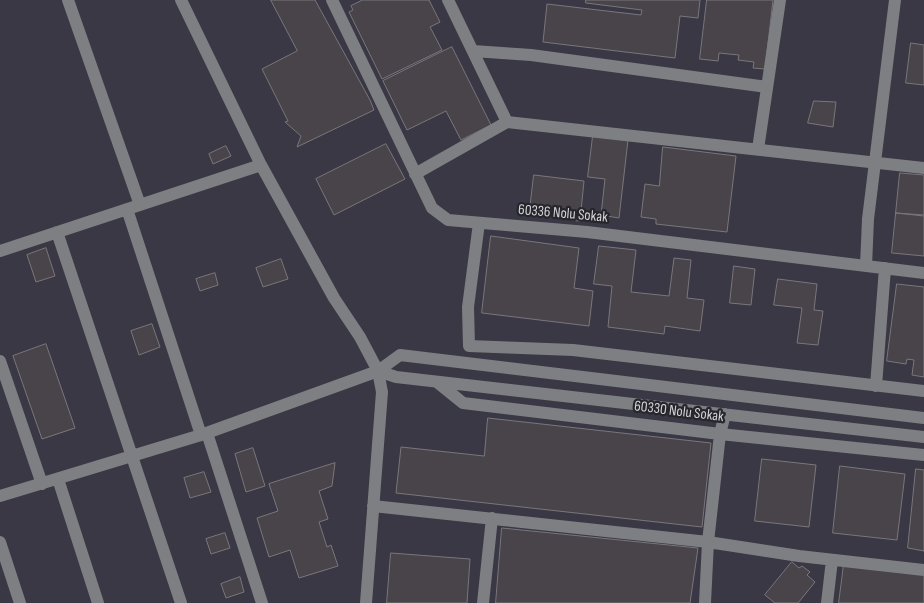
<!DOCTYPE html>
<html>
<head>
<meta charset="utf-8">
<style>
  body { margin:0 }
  canvas { display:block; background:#303036 }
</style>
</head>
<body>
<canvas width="924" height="603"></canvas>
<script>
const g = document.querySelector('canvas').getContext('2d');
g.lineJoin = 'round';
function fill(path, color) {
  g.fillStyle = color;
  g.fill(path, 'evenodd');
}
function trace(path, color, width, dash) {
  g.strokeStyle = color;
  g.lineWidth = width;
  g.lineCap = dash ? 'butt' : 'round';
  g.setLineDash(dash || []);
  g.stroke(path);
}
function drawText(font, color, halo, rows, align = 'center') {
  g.font = font + ' "Sofia Sans Condensed",sans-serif';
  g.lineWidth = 4.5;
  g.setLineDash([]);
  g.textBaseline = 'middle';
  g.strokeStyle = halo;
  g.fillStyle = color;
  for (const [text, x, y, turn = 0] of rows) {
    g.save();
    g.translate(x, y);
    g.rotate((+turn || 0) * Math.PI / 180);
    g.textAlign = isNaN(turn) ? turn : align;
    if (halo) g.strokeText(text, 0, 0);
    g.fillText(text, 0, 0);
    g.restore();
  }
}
fill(new Path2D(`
  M0 0H924V603H0Z`), '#393844');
const building = new Path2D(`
  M271 0H315L370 100 374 110 297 147 301 136 285 122 288 121 262 69 297 51Z
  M363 0H429L440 22 430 27 442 50 382 79 349 12 353 10 351 6Z
  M586 0H700L698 18 680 16 675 58 543 42 547 4 641 15 642 10 586 3Z
  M707 0H773L765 69 753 68 754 62 738 60 739 55 719 53 718 61 700 59Z
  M911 43 924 45V85L906 83Z
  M452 47 491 125 461 140 446 111 407 130 383 81Z
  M814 101 836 102 833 127 808 123Z
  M593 136 628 140 619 218 601 215 605 179 588 177Z
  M386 144 405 179 334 215 316 179Z
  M226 146 231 156 213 164 209 154Z
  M663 147 736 156 727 232 656 224V219L641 217 645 184 659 186Z
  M900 173 924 175V215L896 213Z
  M534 175 584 181 580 221 571 220 572 214 530 209Z
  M896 213 924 216V256L892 253Z
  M491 236 579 248 574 288 593 291 589 326 482 313Z
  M599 246 636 250 631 292 669 296 674 258 691 260 687 298 704 300 700 331 665 326 664 334 608 327 612 286 594 284Z
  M46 248 55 276 36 282 27 255Z
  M281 259 288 279 263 287 256 268Z
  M734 266 755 269 751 305 730 303Z
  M215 273 218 285 200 291 196 279Z
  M778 279 817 284 814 310 823 311 818 345 797 343 802 308 774 305Z
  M897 284 924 287V377L912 375 914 360 907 359 906 364 887 361Z
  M152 324 160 347 139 355 131 331Z
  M46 344 75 428 42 439 13 356Z
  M488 418 711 443 702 527 396 493 401 447 484 456Z
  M253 448 265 486 246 492 235 454Z
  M762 459 816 465 809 527 755 521Z
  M335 463 332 486 319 491 328 519 319 522 327 547 331 545 338 566 299 578 290 550 269 557 257 518 278 511 269 484Z
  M840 466 905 474 897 540 833 533Z
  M916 469 924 470V551L908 548Z
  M204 472 211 492 190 498 184 478Z
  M502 528 698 548 690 603H496Z
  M225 533 230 548 211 554 206 539Z
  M391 553 470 559 467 603H387Z
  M792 562 799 568 802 566 810 572 807 575 815 582 798 603H775L765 595Z
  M844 564 924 575V603H839Z
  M240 577 244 592 226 598 221 584Z`);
fill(building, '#484449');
trace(building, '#7a767c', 1);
trace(new Path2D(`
  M68 0 140 205
  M181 0 261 165 334 298 360 337 378 371 382 392 366 603
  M332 0 432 208 448 220 587 232 924 273
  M448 0 507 122
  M473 51 531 55 767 87
  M758 149 780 0
  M415 174 507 122 924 168
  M127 209 201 435
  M479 223 468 307 469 346 573 350 924 391
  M57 232 181 603
  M0 251 261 165
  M866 266 868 219 895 0
  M0 361 42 484
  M378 371 396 377 924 437
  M437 382 463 403 720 434 924 455
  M876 386 885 268
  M207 433 262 603
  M58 479 98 603
  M0 496 201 435 378 371 400 355 924 418
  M373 506 708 542 799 556 924 570
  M0 542 20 603
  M483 603 492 518
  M705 603 708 542 720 434 725 414
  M827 603 832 560`), '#7e7f82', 12);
drawText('15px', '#d4d3d7', '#26262c', [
  ["60336 Nolu Sokak",563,214,5],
  ["60330 Nolu Sokak",679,412,7]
]);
</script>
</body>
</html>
